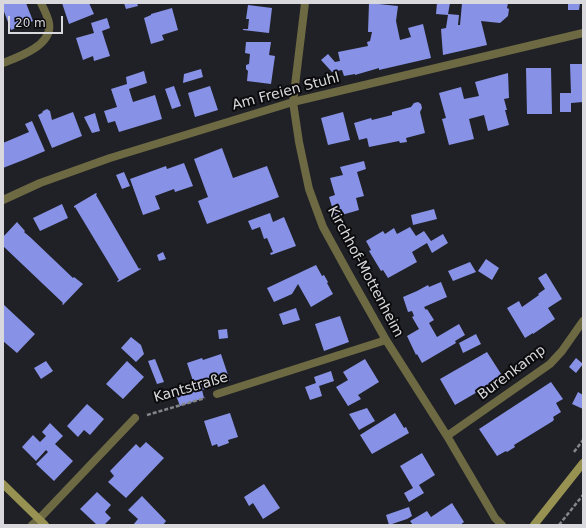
<!DOCTYPE html>
<html>
<head>
<meta charset="utf-8">
<style>
  body { margin:0 }
  #map { position:relative; width:586px; height:528px; overflow:hidden; background:#202126; font-family:"DejaVu Sans",sans-serif }
  canvas { display:block }
  .frame { position:absolute; inset:0; border:4px solid #d9d9dd; pointer-events:none }
  .scale { position:absolute; left:8px; top:16px; width:55px; height:18px; box-sizing:border-box; border:2px solid #d9d9dd; border-top:0; padding-left:5px; font-size:12px; line-height:14px; white-space:nowrap; color:#d9d9dd; -webkit-text-stroke:3px #0b0b0d; paint-order:stroke }
</style>
</head>
<body>
<div id="map">
<canvas width="586" height="528"></canvas>
<div class="frame"></div>
<div class="scale">20 m</div>
</div>
<script>
const g = document.querySelector('canvas').getContext('2d');
g.lineJoin = 'round';
function fill(path, color) {
  g.fillStyle = color;
  g.fill(path, 'evenodd');
}
function trace(path, color, width, dash) {
  g.strokeStyle = color;
  g.lineWidth = width;
  g.lineCap = dash ? 'butt' : 'round';
  g.setLineDash(dash || []);
  g.stroke(path);
}
function drawText(font, color, halo, rows, align = 'center') {
  g.font = font + ' "DejaVu Sans",sans-serif';
  g.lineWidth = 4;
  g.setLineDash([]);
  g.textBaseline = 'middle';
  g.strokeStyle = halo;
  g.fillStyle = color;
  for (const [text, x, y, turn = 0] of rows) {
    g.save();
    g.translate(x, y);
    g.rotate((+turn || 0) * Math.PI / 180);
    g.textAlign = isNaN(turn) ? turn : align;
    if (halo) g.strokeText(text, 0, 0);
    g.fillText(text, 0, 0);
    g.restore();
  }
}
fill(new Path2D(`
  M3 3H26L33 21 11 30 3 9Z
  M62 3H89L94 14 69 24Z
  M124 3H137L138 6 126 9Z
  M369 3 398 6 396 21 400 40 411 37 408 28 423 24 431 58 379 70V68L355 75V74L344 76 342 70 332 72 321 60 328 54 335 62 340 61 338 52 368 46 367 42 370 41 372 32H368Z
  M437 3H450L448 14 459 15 458 25H460L462 3H508L507 8 509 9 508 16 500 23 481 21 487 45 443 55 441 29 446 28 448 15 436 14Z
  M568 3H580L579 10H568Z
  M248 5 272 8 269 33 243 30V29H248L249 19H246Z
  M172 8 178 30 162 35 164 40 151 44 144 18 151 15V14Z
  M107 18 110 28 102 31 110 56 94 61 93 56 83 60 76 38 94 33 91 23Z
  M246 42H271L269 55 275 56 271 84 247 81 248 71 246 69V65L249 64 250 54 245 53Z
  M570 64H583V102L571 103V112H560V93H571Z
  M526 68H551L552 114H527Z
  M201 69 203 77 183 83 184 74Z
  M144 71 147 83 129 89 133 102 155 95 162 119 119 132 115 121 108 123 104 111 117 107 111 89 127 84 126 77Z
  M508 73 509 98 504 99 507 110H505L509 125 488 131 484 115 469 119 474 139 449 145 442 119 446 118 439 93 461 87 464 99 479 96 475 82Z
  M174 86 181 106 172 109 165 89Z
  M210 86 218 110 195 117 188 93Z
  M418 102 421 104 422 108 420 112 425 133 406 138 407 142 400 143 399 141 369 147 367 138 359 140 354 123 371 118 372 120 392 115V112L411 107 414 103Z
  M47 109 50 111 52 120 73 112 82 136 52 148 38 115 42 113 43 111Z
  M343 112 350 140 328 145 321 118Z
  M95 113 100 131 92 133 84 117Z
  M32 121 45 151 26 159 3 168V143L29 132 25 124Z
  M222 148 233 178 267 166 279 197 207 224 198 201 208 197 194 159Z
  M364 161 366 169 357 172 364 196 356 198 359 210 335 217 329 197 335 195 330 178 343 175 340 167Z
  M184 163 193 186 175 192 174 189 155 196 160 209 143 215 130 179 166 166 167 169Z
  M124 172 130 186 122 189 116 175Z
  M96 193 97 194 96 195 139 269 140 268 141 269 118 282 117 281 119 280 75 207 74 208V206Z
  M62 204 68 218 40 231 33 218Z
  M434 209 437 219 413 225 411 215Z
  M270 213 273 222 284 217 296 246 271 255 270 253 273 252 267 238 264 239 260 227 252 230 248 221Z
  M17 222 25 231 24 232 30 237 73 278 74 277 83 284 63 305 62 304 63 303 3 246V237Z
  M410 227 416 236 424 231 431 241 443 234 448 243 432 253 427 243 412 252 417 262 388 278 383 270 381 271 369 251 371 250 366 241 383 231 385 234 394 228 397 234Z
  M163 252 166 259 159 261 157 255Z
  M486 259 499 268 492 280 478 271Z
  M470 262 476 272 453 281 448 271Z
  M316 265 322 276 324 275 328 282 327 283 333 294 311 307 298 284 292 294 274 302 267 288Z
  M546 273 562 299 548 308 555 319 533 334V333L525 338 507 308 519 301 522 307 539 295 538 294 545 289 538 278Z
  M441 282 447 297 424 307 426 310 427 309 434 320 429 323 437 337 459 324 465 335 455 341 456 343 422 363 417 354 416 355 407 336 419 329 412 317 414 316 412 311 408 312 403 297 417 291 428 285 429 287Z
  M3 304 35 334 17 353 3 341Z
  M296 308 300 320 283 325 279 314Z
  M340 316 349 342 324 351 315 324Z
  M227 329 228 338 219 339 218 330Z
  M476 334 481 344 463 353 459 343Z
  M131 337 141 345 144 354 136 362 121 348Z
  M487 352 503 377 495 382 498 386 489 392 486 387 455 405 440 379Z
  M221 354 230 381 202 390 204 398 180 406 175 393 188 388 189 392 196 390 187 363 202 358 203 360Z
  M576 358 583 364 576 373 569 367Z
  M155 359 164 382 157 384 148 361Z
  M365 359 379 382 358 395 361 399 348 406 336 387 348 380 343 372Z
  M46 361 53 371 41 379 34 368Z
  M127 361 144 377 123 399 106 384Z
  M331 371 334 381 319 386 322 396 310 400 305 387 316 383 314 377Z
  M551 382 563 399 556 403 561 412 553 417 554 419 553 421 514 445 515 447 507 452 506 451 497 456 479 429Z
  M578 392 583 395V409L572 404Z
  M87 404 104 419 90 435 84 430 78 437 67 426Z
  M367 408 375 421 359 430 349 414Z
  M230 413 238 437 228 440 229 443 218 447 217 444 212 446 204 421Z
  M395 413 404 428 406 427 409 433 372 454 360 435Z
  M50 423 63 436 55 444 73 461 54 481 36 464 48 452 46 450 36 461 22 447 33 435 40 442 46 436 42 432Z
  M146 442 164 458 126 498 108 482 114 476 110 471 136 444 140 448Z
  M422 453 435 475 419 485 424 493 409 502 404 493 413 488 400 466Z
  M264 484 280 508 263 519 253 503 249 506 244 497Z
  M97 492 111 505 105 512 111 518 104 525H97L80 509Z
  M142 496 166 521 163 525H133L138 519 128 510Z
  M452 503 464 522 460 525H413L410 521 427 511 431 517Z
  M409 507 412 516 407 519 389 525 386 515Z`), '#8792e7');
trace(new Path2D(`
  M147 415 205 398
  M574 452 583 440
  M559 525 583 495`), '#848589', 2.5, [4, 2]);
trace(new Path2D(`
  M305 3 293 102 299 142 309 189 323 227 351 278 386 340 447 436 495 518 502 525
  M3 63C19 57 53 45 49 23 48 17 44 9 41 3
  M3 200 40 183 110 158 293 102 583 33
  M217 394 386 340
  M447 436 550 364 562 351 583 321
  M32 525 39 519 135 418`), '#6d6943', 8);
trace(new Path2D(`
  M3 484 45 525
  M534 525 583 463`), '#989252', 8);
drawText('14px', '#d9d9dd', '#0b0b0d', [
  ["Am Freien Stuhl",286,92,-15],
  ["Kirchhof-Mottenheim",365,272,62],
  ["Burenkamp",512,373,-37],
  ["Kantstraße",191,388,-16]
]);
</script>
</body>
</html>
